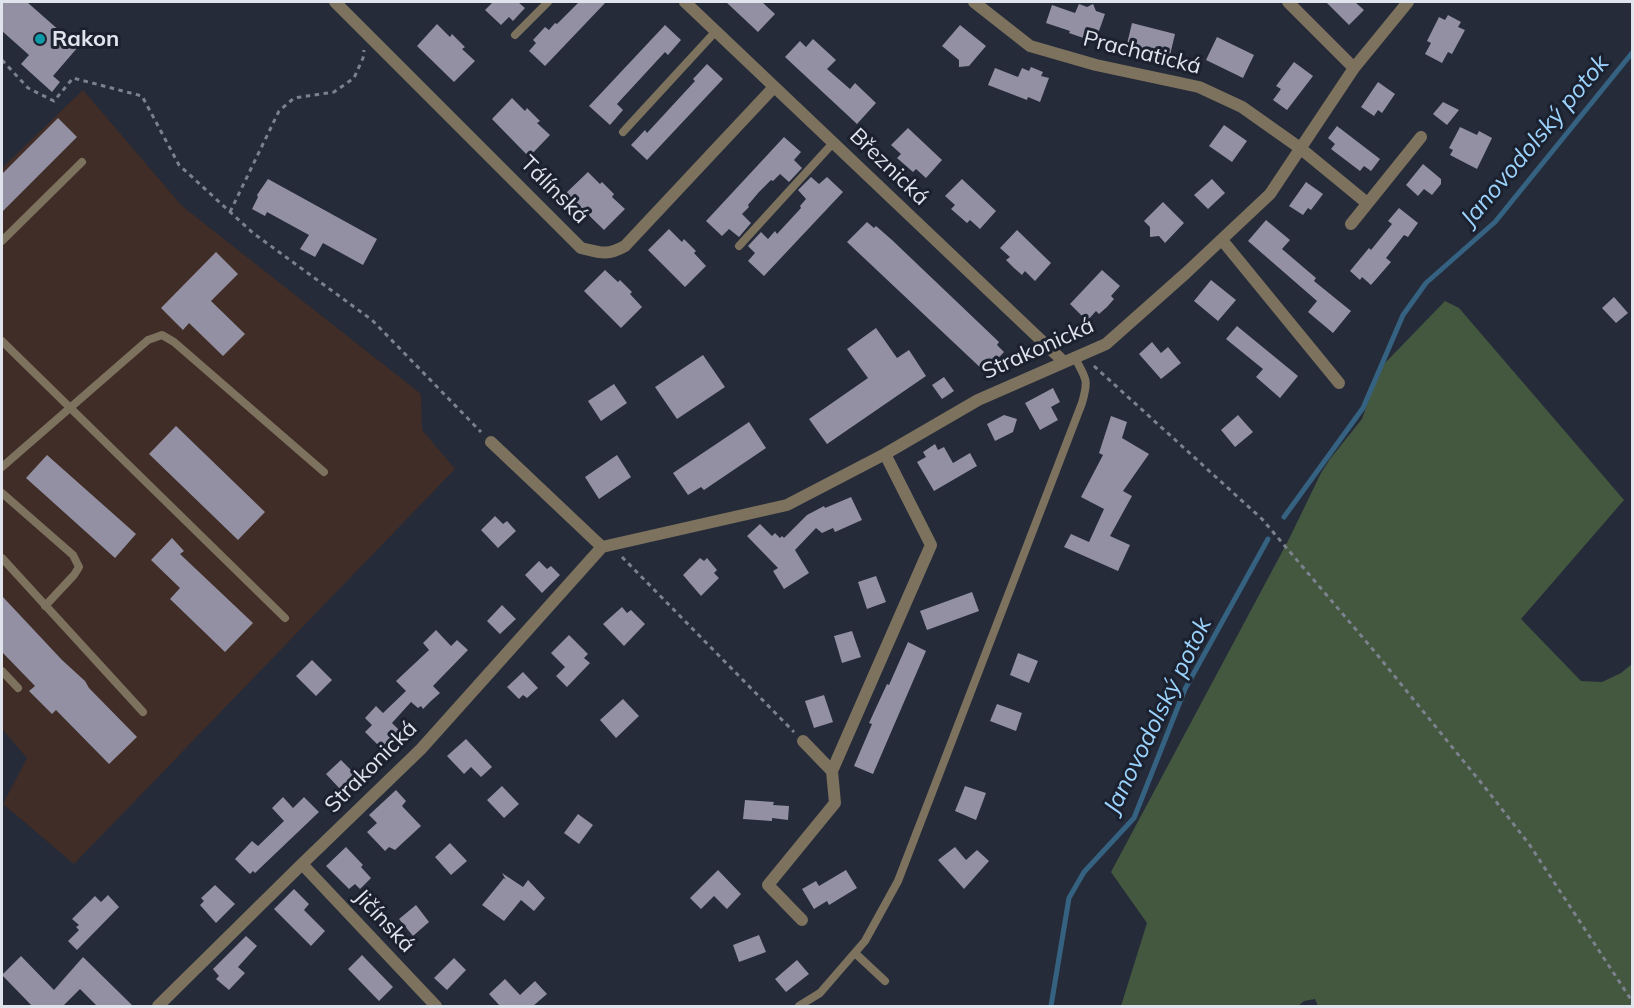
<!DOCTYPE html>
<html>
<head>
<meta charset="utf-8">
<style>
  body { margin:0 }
  #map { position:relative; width:1634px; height:1008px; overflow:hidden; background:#252b39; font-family:Mulish,sans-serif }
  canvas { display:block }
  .frame { position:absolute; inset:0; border:3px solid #dfe4ed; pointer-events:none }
</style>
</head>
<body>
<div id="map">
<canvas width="1634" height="1008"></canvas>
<div class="frame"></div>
</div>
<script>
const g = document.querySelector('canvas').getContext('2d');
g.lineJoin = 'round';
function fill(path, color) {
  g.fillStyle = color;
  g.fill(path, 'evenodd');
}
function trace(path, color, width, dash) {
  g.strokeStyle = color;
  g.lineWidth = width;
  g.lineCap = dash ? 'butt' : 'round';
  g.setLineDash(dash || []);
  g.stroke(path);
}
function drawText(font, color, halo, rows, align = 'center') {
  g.font = font + ' Mulish,sans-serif';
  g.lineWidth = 6;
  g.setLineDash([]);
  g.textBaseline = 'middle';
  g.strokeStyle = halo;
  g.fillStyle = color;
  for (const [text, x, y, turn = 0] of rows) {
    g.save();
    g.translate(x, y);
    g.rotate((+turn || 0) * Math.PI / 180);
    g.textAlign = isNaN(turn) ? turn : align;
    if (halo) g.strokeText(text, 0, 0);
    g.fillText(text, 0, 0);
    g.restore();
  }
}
fill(new Path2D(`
  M83 90 182 206 421 394 422 430 455 469 74 864 3 804 27 758 2 729V168Z`), '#402d27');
fill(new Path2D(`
  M1445 301 1459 308 1624 500 1521 619 1581 681 1602 682 1621 673 1632 664V1006H1318L1315 999 1304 1001 1298 1006H1121L1147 923 1111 872 1289 539 1321 473 1330 459 1362 419 1375 382 1385 363Z`), '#445840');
trace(new Path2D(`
  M1284 517 1363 408 1403 315 1426 283 1495 222 1632 53
  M1051 1006 1069 898 1084 872 1134 818 1185 689 1268 539`), '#366282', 5);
fill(new Path2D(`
  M2 2H27L78 47 53 76 60 82 52 92 21 64 29 55 2 31Z
  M493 2H518L525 8 513 21 509 17 501 25 485 10Z
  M579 2H606L545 66 529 51 536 43 533 40 545 27 549 30 555 23 557 24Z
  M726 2H762L775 14 758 32Z
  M1326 2H1355L1364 10 1349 25Z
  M1079 4 1087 7 1093 4 1096 11 1105 14 1095 42 1069 33 1070 31 1046 23 1052 5 1075 13Z
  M1448 15 1461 22 1458 27 1465 30 1452 54 1448 52 1442 63 1425 54 1431 43 1427 41 1439 17 1445 20Z
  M1132 23 1175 34 1170 55 1127 44Z
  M437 24 450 37 452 34 465 47 462 49 475 61 454 82 417 46Z
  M665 25 681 40 668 55 665 52 617 104 623 110 610 125 589 106Z
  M960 25 986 46 969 66 959 67V60L942 46Z
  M1217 37 1254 55 1243 78 1206 60Z
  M813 39 836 60 827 69 850 89 855 83 876 103 857 124 785 57 800 41 806 47Z
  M1294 62 1313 76 1287 110 1273 100 1281 89 1276 86Z
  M707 64 723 79 647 160 631 145 645 130 647 133 695 81 693 79Z
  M1031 67 1043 72 1041 76 1049 78 1040 102 1028 97 1027 100 988 85 995 68 1018 77 1022 68 1029 71Z
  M1378 82 1395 94 1382 113 1378 110 1374 116 1361 107Z
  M512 98 525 111 527 108 540 121 537 123 550 135 529 157 492 119Z
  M1443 102 1459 110 1447 125 1433 114Z
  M58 118 77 137 2 212V174Z
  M1224 125 1247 141 1232 162 1209 146Z
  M1337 126 1380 159 1371 171 1364 166 1360 171 1331 149 1335 144 1328 138Z
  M1460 127 1477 135 1479 131 1492 138 1477 169 1450 155 1453 150 1449 148Z
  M908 128 942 160 926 178 916 169 913 172 897 158 901 154 891 145Z
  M784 137 801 152 794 160 802 168 789 182 780 174 773 181 771 180 759 192 748 205 749 207 742 214 751 223 739 237 729 229 722 236 706 221Z
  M1423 164 1441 179V184L1432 195 1424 189 1418 196 1406 185Z
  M588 172 600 184 602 182 614 194 612 197 625 209 604 230 566 193Z
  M811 177 819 184 827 177 843 192 764 276 748 261 755 253 748 246 761 232 768 239 775 231 777 234 801 208 800 206 806 199 798 190Z
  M268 179 377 239 363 265 323 243 315 257 300 249 309 235 267 212 265 216 252 209 258 197 257 195Z
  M962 179 996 211 980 229 970 220 967 223 951 209 955 205 945 196Z
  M1212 179 1225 193 1208 209 1194 195Z
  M1306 182 1323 194 1311 210 1308 208 1303 215 1289 206Z
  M1163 202 1184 223 1165 243 1159 236 1150 237V227L1144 221Z
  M1399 208 1418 223 1408 237 1404 235 1386 258 1391 262 1371 285 1362 277 1360 280 1350 271 1369 248 1371 250 1392 224 1388 221Z
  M1266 220 1290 240 1282 249 1316 278 1314 281 1351 311 1333 333 1308 312 1317 301 1248 241Z
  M867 222 874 228 876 226 892 240 999 342 997 345 1004 352 985 372 847 242Z
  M669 229 682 242 684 239 696 251 694 253 706 266 685 287 648 250Z
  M1017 230 1051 263 1035 281 1025 271 1022 275 1014 268 1006 260 1010 257 1000 248Z
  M216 252 238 274 211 301 245 334 223 356 189 323 183 330 161 308Z
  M605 270 618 282 620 280 632 292 630 294 642 307 621 328 584 291Z
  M1102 270 1120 286 1111 296 1114 299 1107 307 1099 314 1096 311 1087 321 1070 304Z
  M1211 280 1236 300 1218 321 1194 301Z
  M1614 297 1628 313 1616 323 1602 308Z
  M1237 326 1298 376 1280 398 1256 377 1263 369 1226 339Z
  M876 328 897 358 909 350 926 376 827 444 809 419 868 378 847 349Z
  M1152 342 1161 353 1168 347 1181 363 1161 379 1139 354Z
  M703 355 725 387 677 419 655 387Z
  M944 377 954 391 942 399 932 385Z
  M614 384 627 403 601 421 588 401Z
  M1053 388 1060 402 1051 407 1058 420 1040 430 1025 403Z
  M1004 415 1017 419 1013 432 995 441 987 424Z
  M1238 415 1253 432 1235 447 1221 430Z
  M1111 416 1127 422 1122 438 1149 454 1123 491 1132 496 1110 536 1130 545 1118 571 1064 547 1071 534 1089 542 1104 509 1081 497 1103 455 1099 453Z
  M749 422 766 448 704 490 701 487 688 495 673 473Z
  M176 426 265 512 238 540 149 454Z
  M935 444 938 450 944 447 953 463 970 453 977 466 934 491 917 462 926 457 923 452Z
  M47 455 136 534 115 558 26 478Z
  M617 455 631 477 599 499 585 477Z
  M851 497 862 520 835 532 833 528 822 533 816 528 795 550 809 573 784 589 773 571 778 568 747 536 760 524 772 536 775 533 780 538 782 536 784 538 807 515 824 506 825 508Z
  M495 516 503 524 507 521 516 531 498 548 481 530Z
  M172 538 184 551 180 554 253 623 225 652 170 599 180 588 151 560Z
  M700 558 704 561 707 558 717 570 714 573 719 578 701 596 683 575Z
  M539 561 547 569 551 566 560 575 542 593 525 575Z
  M876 576 886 602 867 609 858 582Z
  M972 592 979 611 927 630 920 611Z
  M2 596 62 660 85 681 89 688 137 737 109 764 56 710 52 714 29 691 35 686 2 652Z
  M502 605 516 619 500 634 487 621Z
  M622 607 627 613 631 610 645 624 624 646 603 624Z
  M436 630 451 646 457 640 468 650 433 686 440 693 431 701 423 709 421 706 418 708 411 702 392 723 400 731 382 749 365 732 372 725 365 718 376 706 383 713 406 691 396 681 429 650 423 643Z
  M852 631 861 657 842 663 834 636Z
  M569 635 588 654 584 658 590 663 567 687 556 676 565 667 551 653Z
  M908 642 926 651 873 774 854 766 872 724 869 723 887 684 889 685Z
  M1018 653 1038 661 1029 683 1010 675Z
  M312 660 332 680 316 696 296 676Z
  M523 672 538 688 527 698 523 695 519 699 507 687Z
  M824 695 833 722 814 728 805 701Z
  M623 699 639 716 616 738 600 720Z
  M997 704 1022 713 1016 731 990 721Z
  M466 739 492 767 481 777 471 767 464 774 447 756Z
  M341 760 355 774 340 789 326 774Z
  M502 786 519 804 504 818 487 800Z
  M965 786 986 793 976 820 955 811Z
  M396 790 406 801 402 806 421 826 395 850 389 847 385 851 367 832 377 823 369 815Z
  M283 797 293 808 304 797 319 812 255 873 253 871 250 874 235 859 252 841 258 846 284 821 272 808Z
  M745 800 774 802 773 805 789 806 788 820 772 818V821L743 819Z
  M578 814 593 825 579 844 564 833Z
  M450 843 467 861 451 875 435 857Z
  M346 847 363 865 361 867 371 878 360 889 355 884 349 889 326 866Z
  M955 847 966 860 977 850 989 861 964 889 938 860Z
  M718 870 741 894 727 909 714 896 701 909 690 898Z
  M846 870 857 888 829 905 827 901 814 909 802 889 816 881 819 886Z
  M502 873 523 887 528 880 545 898 534 911 521 900 504 921 482 905 504 878 506 880Z
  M215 885 235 904 216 923 200 905 204 901 201 898Z
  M294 889 309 904 304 910 325 931 311 946 274 909Z
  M108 895 119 907 77 950 68 941 79 930 76 927 79 925 72 919 95 896 101 902Z
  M416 905 429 922 413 936 399 919Z
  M759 935 766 952 739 962 733 945Z
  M246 936 257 946 238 967 245 973 229 990 216 979 219 976 213 969Z
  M362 955 393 987 379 1001 348 969Z
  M21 956 54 990 83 957 133 1006H97L80 989 63 1006H32L2 975Z
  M454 958 466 970 447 990 434 978Z
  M797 960 809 974 786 992 775 979Z
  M505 979 520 995 535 981 547 994 533 1006H500L489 994Z`), '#9290a2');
trace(new Path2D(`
  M2 60 28 88 54 101 73 78 142 96 179 165 253 233 372 320 481 432
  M230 212 279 111 294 98 334 92 354 78 363 58 364 50
  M1094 366 1262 519 1375 652 1487 790 1529 844 1632 1001
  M622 557 794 732`), '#7c828d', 3, [4.5, 4.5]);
trace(new Path2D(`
  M515 35 548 2
  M623 132 716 31
  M2 241 82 162
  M739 246 833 143
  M2 341 285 618
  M2 467 148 340 162 335 174 342 324 472
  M2 493 73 555 79 567 74 575 45 606
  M2 558 143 712
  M2 671 18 688
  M855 953 885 981
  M799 1006 820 993 865 941 898 881 1082 403C1089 379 1086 379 1075 358`), '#7d725e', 8);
trace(new Path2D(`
  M335 2 581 248C601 253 607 256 625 246L774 87
  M685 2 1064 362
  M974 2 1030 46 1096 65 1199 87 1242 107 1300 148 1367 203
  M1288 2 1354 68
  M1351 224 1421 137
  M1222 240 1339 383
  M491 442 602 547
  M803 741 832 771
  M302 864 436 1006
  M802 920 768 885 835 803 832 771 931 545 885 454
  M158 1006 302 864 421 749 602 547 787 505 885 454 978 400 1106 344 1186 273 1270 194 1354 68 1408 2`), '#7d725e', 12);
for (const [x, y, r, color] of [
  [40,39,6,"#0f9aa8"]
]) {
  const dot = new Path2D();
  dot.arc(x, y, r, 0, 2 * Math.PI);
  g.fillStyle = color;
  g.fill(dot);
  trace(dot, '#1b212f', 2);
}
drawText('bold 22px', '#dfe4ed', '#1b212f', [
  ["Rakon",52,39]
], 'left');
drawText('22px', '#dfe4ed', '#1b212f', [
  ["Prachatická",1142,53,14],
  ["Březnická",889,167,44],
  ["Tálínská",554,190,45],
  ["Strakonická",1038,349,-24],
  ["Strakonická",371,767,-45],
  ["Jičínská",384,921,47]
]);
drawText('italic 24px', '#9cd3fd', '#1b212f', [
  ["Janovodolský potok",1535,141,-50],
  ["Janovodolský potok",1158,716,-64]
]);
</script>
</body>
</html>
